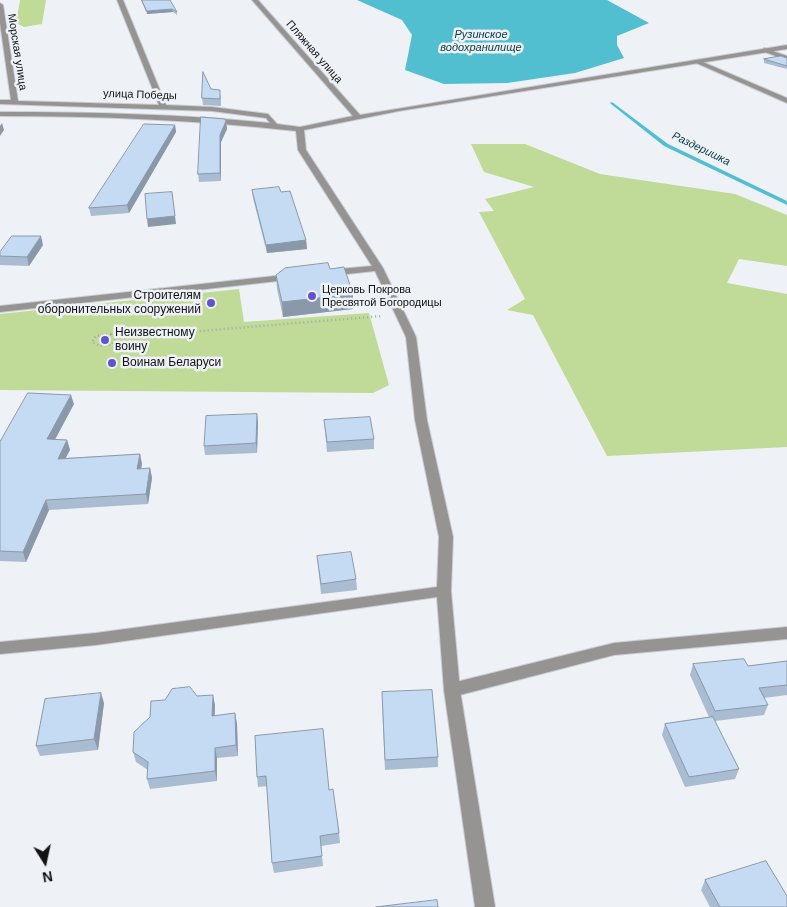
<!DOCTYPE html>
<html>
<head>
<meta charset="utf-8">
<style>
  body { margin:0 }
  #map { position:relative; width:787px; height:907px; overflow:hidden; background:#eef1f5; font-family:Helvetica,sans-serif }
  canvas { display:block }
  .north { position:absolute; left:20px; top:837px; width:50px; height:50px; -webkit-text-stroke:4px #eef1f5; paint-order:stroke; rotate:170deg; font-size:14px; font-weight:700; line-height:20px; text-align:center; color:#101213 }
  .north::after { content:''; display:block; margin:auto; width:18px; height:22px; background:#101213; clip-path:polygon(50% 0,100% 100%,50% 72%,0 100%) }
</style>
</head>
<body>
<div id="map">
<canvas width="787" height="907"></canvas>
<div class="north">N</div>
</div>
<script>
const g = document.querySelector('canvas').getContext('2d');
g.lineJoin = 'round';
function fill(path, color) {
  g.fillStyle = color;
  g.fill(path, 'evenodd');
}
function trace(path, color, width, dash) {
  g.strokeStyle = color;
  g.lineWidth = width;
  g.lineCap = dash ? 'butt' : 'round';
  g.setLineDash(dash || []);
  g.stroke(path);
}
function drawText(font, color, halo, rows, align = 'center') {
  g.font = font + ' Helvetica,sans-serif';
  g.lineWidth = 5;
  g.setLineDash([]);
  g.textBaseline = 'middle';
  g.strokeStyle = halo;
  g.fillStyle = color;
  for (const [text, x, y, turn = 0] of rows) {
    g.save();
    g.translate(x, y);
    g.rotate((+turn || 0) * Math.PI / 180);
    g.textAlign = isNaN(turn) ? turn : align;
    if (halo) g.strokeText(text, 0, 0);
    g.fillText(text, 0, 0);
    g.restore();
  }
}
fill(new Path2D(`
  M20 0H46L42 24 24 27 16 23Z
  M471 144H525L600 174 735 194 787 215V266L739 259 727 283 787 294V447L607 456 533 315 507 310 525 299 479 212 494 211 485 199 534 187 484 172Z
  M239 289 244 322 369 313 389 385 373 393 0 390V314Z`), '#c0da97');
fill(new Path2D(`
  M357 0H607L649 23 617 36V45L624 58 575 73 507 83 444 84 405 70 412 35 402 20Z`), '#52bfd0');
fill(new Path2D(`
  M612 102 668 144 787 201V205L664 146 611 104 610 103Z`), '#52bfd0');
const lane = new Path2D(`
  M764 48 787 56V60L762 51Z
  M694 60H698L787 98V103L694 62Z
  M787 627V639L614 655 452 697 446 695 444 690 446 685 452 683 614 643Z`);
const street = new Path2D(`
  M117 0H123L166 105 212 107 268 114 277 124 300 127 353 116 252 0H258L360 115 787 45V49L399 111 304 130 306 150 383 268 416 337 427 420 453 537 451 591 460 690 495 907H475L444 690 437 597 96 645 0 654V642L96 633 437 587 439 537 415 420 406 337 375 271 328 276 323 273 328 270 372 266 298 150 296 131C198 120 99 116 0 116V112C90 112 180 114 270 123L266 118 212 111 0 104V100H11L0 23V3L3 5 18 101 159 105Z
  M293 274 296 275V279L0 312V306Z`);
trace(lane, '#cacdd1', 2);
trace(street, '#cacdd1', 2);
trace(new Path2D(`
  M111 334 116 338 112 344 100 346 92 342 96 336Z
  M116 338 382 316`), '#a5a8ab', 2.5, [1, 3]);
fill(lane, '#969393');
fill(street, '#969393');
fill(new Path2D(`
  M141 0H170L177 12V15L173 12 147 14Z
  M787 58V69L764 63V59Z
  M211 89 221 96V106L203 105 202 98Z
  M226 121 227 129 221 142V181L199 182 198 174Z
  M175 125 176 132 129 213 91 216 89 208Z
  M252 190 281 192 306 240 307 249 267 253 253 198Z
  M43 245 29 266 0 265V252Z
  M330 269 353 294V309L283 317 277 289 276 275Z
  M74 404 55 439 67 440 70 450 65 458 140 454 142 464 141 469 150 468 152 478 148 504 49 510 26 562 0 561V442Z
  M257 414 258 423 257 453 205 455 204 446Z
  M324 420 374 439V449L327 452Z
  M317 556 356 579 357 590 321 594Z
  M787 661V695L764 698 768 705 764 715 715 721 739 769 735 779 685 787 662 735 665 724 709 717 690 675 693 664 748 666Z
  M197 696 215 705V716L235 713 237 724 238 756 217 758V781L150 789 147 779 148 770 136 762 133 752 150 717Z
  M382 702 438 757V767L385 770Z
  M104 703 98 750 40 756 36 746Z
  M255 736 329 790 339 833 340 843 321 846 323 866 274 873 272 863 267 786 258 787 257 777Z
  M705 880 787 907H710L701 890Z`), '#a9bcd1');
fill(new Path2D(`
  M172 9 173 12 147 14V11Z
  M226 121 227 129 221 142V181L220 173V135Z
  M2 123 4 130 0 136V126Z
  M175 125 176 132 129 213 127 205Z
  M172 192 176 224 148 227 147 219Z
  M41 236 43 245 29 266 27 257Z
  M306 240 307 249 267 253 266 245Z
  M353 294V309L283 317 282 302Z
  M71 395 74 404 50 449 47 439Z
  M257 414 258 423 257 453 256 443Z
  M67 440 70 450 60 469 58 459Z
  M140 454 142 464 139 479 137 469Z
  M150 468 152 478 148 504 146 494Z
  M46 500 49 510 26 562 23 552Z
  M101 693 104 703 98 750 94 739Z
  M213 695 215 705 214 726 212 716Z
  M235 713 237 724 238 756 236 745Z
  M215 748 217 758V781L215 771Z`), '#8a99aa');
const building = new Path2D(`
  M142 0H170L177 12 172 9 147 11Z
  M781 56 787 58V66L764 59Z
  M203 72 211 89 220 90V99L202 98Z
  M201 117 225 119 226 121 220 135V173L198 174Z
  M144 124 175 125 127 205 89 208Z
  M279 187 281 192 290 191 306 240 266 245 252 190Z
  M172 192 175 216 147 219 145 194Z
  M12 236H41L27 257 0 256V252Z
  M328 263 330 269 344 267 353 294 282 302 276 275 285 268Z
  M28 393 71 395 47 439 67 440 58 459 140 454 137 469 150 468 146 494 46 500 23 552 0 551V442Z
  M257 414 256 443 204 446 206 416Z
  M370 417 374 439 327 442 324 420Z
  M351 552 356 579 321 584 317 556Z
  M744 659 748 666 787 661V685L759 688 768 705 715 711 693 664Z
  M190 687 197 696 213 695 212 716 235 713 236 745 215 748V771L147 779 148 762 133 752 134 732 150 717 151 701 165 700 172 689Z
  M432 690 438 757 385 760 382 692Z
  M101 693 94 739 36 746 45 699Z
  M713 717 739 769 689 777 665 724Z
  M323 729 329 790 333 789 339 833 320 836 322 856 272 863 266 776 257 777 255 736Z
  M766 861 787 896V907H720L705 880Z
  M437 900 438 907H376Z`);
fill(building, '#c5dbf3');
trace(building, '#8a99aa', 1);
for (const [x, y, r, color] of [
  [312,296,5,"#6054cd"],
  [211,303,5,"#6054cd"],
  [105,340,5,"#6054cd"],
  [112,363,5,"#6054cd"]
]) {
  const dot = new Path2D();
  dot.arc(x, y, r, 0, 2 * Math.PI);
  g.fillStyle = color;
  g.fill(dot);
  trace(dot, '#eef1f5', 2);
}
drawText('italic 11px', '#053a42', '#eef1f5', [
  ["Рузинское",481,35],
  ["водохранилище",481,48],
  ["Раздеришка",701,149,26]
]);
drawText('11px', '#101213', '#eef1f5', [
  ["Морская улица",17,52,81],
  ["Пляжная улица",314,52,49],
  ["улица Победы",140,95,2]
]);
drawText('11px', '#101213', '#eef1f5', [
  ["Церковь Покрова",322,290],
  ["Пресвятой Богородицы",322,303]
], 'left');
drawText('12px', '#101213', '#eef1f5', [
  ["Строителям",201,296,"right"],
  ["оборонительных сооружений",201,310,"right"],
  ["Неизвестному",115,333],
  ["воину",115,347],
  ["Воинам Беларуси",122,363]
], 'left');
</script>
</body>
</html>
